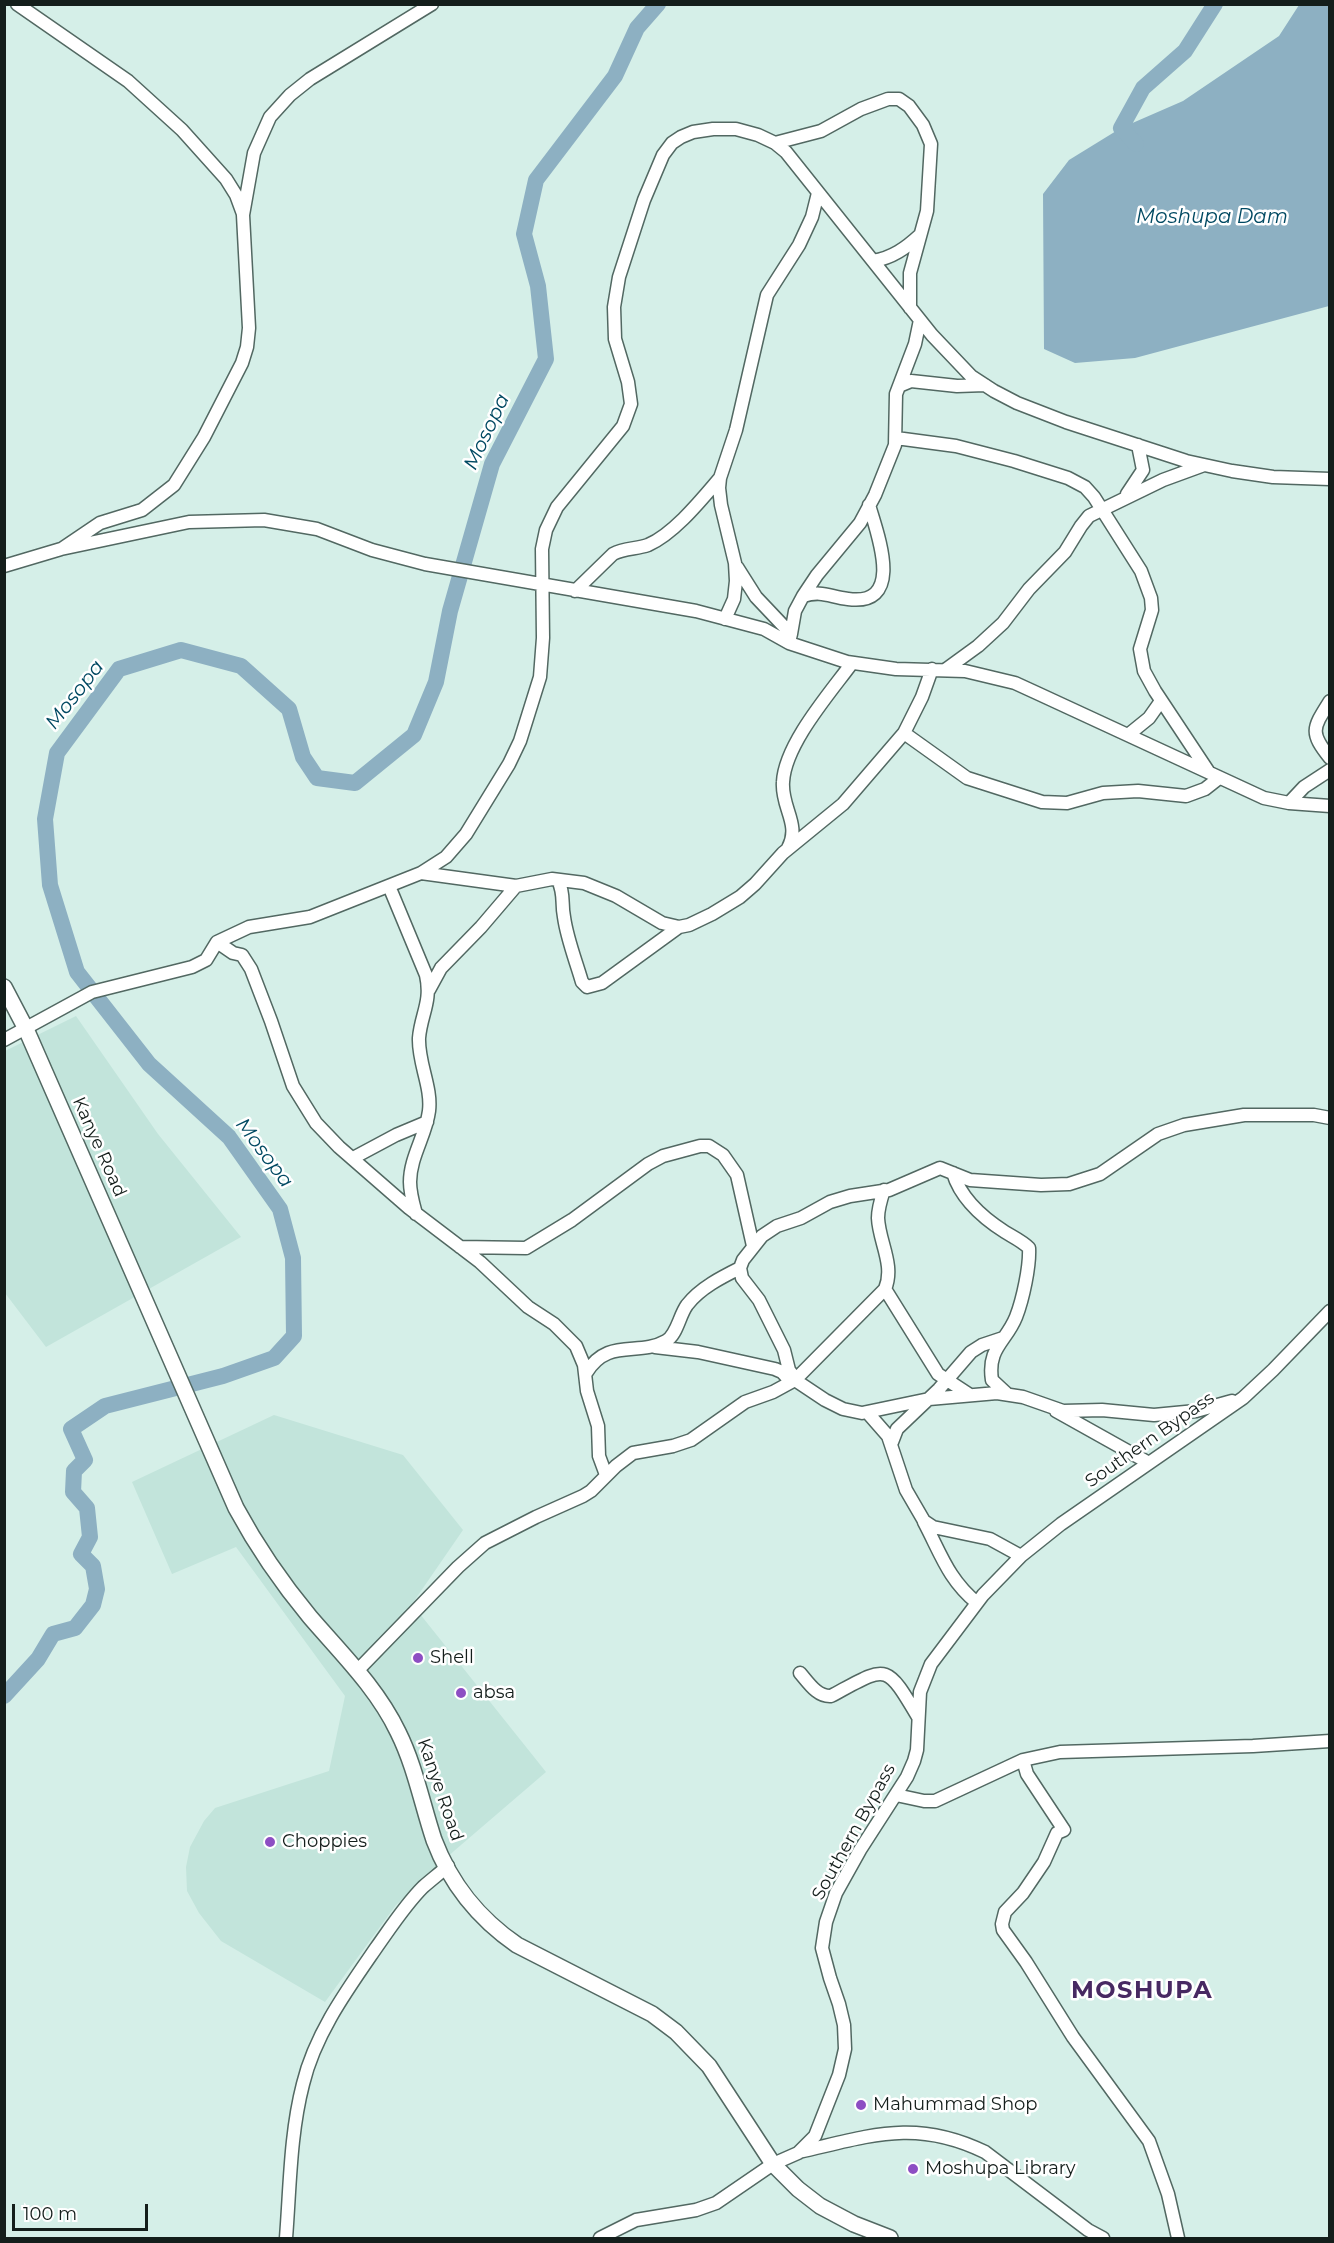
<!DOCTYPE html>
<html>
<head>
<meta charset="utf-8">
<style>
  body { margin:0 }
  #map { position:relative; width:1334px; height:2243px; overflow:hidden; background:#d5efe8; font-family:Montserrat,sans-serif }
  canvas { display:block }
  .frame { position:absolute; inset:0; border:6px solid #141e1b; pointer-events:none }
  .scale { position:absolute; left:12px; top:2204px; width:136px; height:27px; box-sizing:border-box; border:3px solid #141e1b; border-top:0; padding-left:8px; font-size:18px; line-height:21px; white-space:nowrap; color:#141e1b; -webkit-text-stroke:4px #fff; paint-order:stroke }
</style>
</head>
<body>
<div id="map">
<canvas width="1334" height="2243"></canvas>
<div class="frame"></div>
<div class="scale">100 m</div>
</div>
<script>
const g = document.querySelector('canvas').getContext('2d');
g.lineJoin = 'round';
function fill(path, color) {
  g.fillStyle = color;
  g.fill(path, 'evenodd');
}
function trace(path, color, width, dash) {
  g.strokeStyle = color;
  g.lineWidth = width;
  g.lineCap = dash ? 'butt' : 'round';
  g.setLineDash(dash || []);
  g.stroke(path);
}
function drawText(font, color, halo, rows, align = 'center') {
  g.font = font + ' Montserrat,sans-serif';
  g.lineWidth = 5;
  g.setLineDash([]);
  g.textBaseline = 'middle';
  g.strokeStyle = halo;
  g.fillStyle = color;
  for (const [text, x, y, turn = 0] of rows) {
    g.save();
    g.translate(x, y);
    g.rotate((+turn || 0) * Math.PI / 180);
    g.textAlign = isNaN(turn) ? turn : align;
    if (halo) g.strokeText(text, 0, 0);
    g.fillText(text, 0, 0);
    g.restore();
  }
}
fill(new Path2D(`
  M76 1016 158 1134 241 1237 46 1347 5 1293V1051Z
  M274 1415 403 1455 463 1530 412 1604 546 1772 454 1851 396 1905 325 2002 221 1941 199 1913 187 1891 186 1867 190 1847 204 1821 215 1808 329 1771 345 1696 236 1547 172 1574 132 1482Z`), '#c2e4db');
fill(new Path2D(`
  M1299 5H1329V306L1135 358 1075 363 1044 349 1043 194 1069 160 1121 128 1183 101 1279 36Z`), '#8db0c2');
trace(new Path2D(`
  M1136 144 1121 128 1143 88 1185 51 1215 4
  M4 1696 38 1659 53 1634 75 1628 93 1605 97 1589 93 1566 81 1554 90 1537 87 1508 73 1492 74 1471 85 1460 71 1429 105 1406 223 1376 274 1358 294 1336 293 1258 280 1209 229 1137 149 1064 77 972 50 885 45 819 57 753 119 669 181 650 241 666 289 709 303 757 317 778 355 783 414 735 436 682 450 611 492 464 546 359 538 286 524 234 536 180 615 76 637 28 658 4`), '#8db0c2', 16);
const minor = new Path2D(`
  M17 4 128 81 182 130 226 179 236 195 243 214
  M775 143 821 131 861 109 888 99H899L909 106 923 125 931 144 927 211 910 273V308
  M873 261C892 258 906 248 920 235
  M899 386 911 381 957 386 985 385
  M896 438 956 446 1014 461 1068 478 1085 487 1094 497 1141 571 1151 598 1152 610 1140 649 1144 671 1155 691 1208 771
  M1127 494 1143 470 1138 445
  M63 548 100 523 142 510 174 485 204 437 242 363 247 347 249 328 243 215 254 153 270 117 290 95 310 79 432 4
  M4 566 61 549 189 522 264 520 317 529 372 550 425 564 696 611 764 629 789 643 847 662 896 669 965 671 1015 683 1039 694 1264 798 1289 803 1330 806
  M737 567 756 597 791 634 790 638
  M575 591 613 554C624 548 637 549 648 545 674 534 702 499 720 478
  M803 596C822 590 830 597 848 599 906 607 877 533 869 505
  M725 619 734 599 736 581 735 563 721 505 719 488 720 478 736 430 767 295 799 245 812 217 818 193
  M791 634 795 611 803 596 817 575 860 523 875 495 895 445 896 394 915 344 920 320
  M945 670 978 646 1003 623 1029 589 1065 552 1081 526 1089 516 1163 480 1204 465
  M1330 701C1313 728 1309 732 1330 758
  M904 733 967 778 1042 802 1067 803 1103 793 1138 791 1186 796 1205 789 1219 778
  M1128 735 1149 718 1161 701
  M1289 803 1304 787 1330 770
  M788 848C801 824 781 808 783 782 785 744 830 693 852 663
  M421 873 516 886 552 879 584 883 616 896 662 923 679 927 689 925 712 914 740 897 755 884 783 853 843 804 904 733 922 697 932 669
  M558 880C565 895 561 902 564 917 567 939 576 961 582 982L587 987 602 983 679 927
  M389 886 426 975C432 1002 421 1014 419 1038 418 1063 432 1087 429 1111 426 1135 410 1157 410 1182 410 1193 413 1203 416 1214
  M217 942 233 953 242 955 251 969 271 1021 293 1086 316 1123 339 1147 409 1208 480 1262 528 1307 554 1324 576 1346 584 1365 587 1391 598 1426 599 1456 606 1475
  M429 990 441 968 481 927 516 886
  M4 1040 92 992 192 967 206 960 217 942 249 927 310 917 421 873 446 857 466 834 509 764 520 741 540 677 543 638 542 549 546 530 557 507 623 426 631 404 628 382 615 339 614 307 619 277 644 200 663 155 672 143 681 137 693 132 713 129H736L758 135 775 143 786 152 932 335 971 376 994 391 1017 403 1066 422 1186 461 1232 471 1273 477 1330 479
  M353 1158 396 1135 427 1122
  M953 1173C961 1199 983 1218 1005 1232 1013 1237 1022 1241 1029 1248 1030 1266 1023 1299 1016 1317 1006 1342 987 1348 992 1380L1006 1393
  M460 1247 526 1248 572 1220 648 1164 663 1156 700 1146H709L723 1155 737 1175 753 1246
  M885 1289 938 1374 970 1395
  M655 1347 698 1352 775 1369 782 1372 791 1382
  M586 1373C608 1337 638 1357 666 1341 677 1335 679 1316 687 1305 700 1288 722 1277 740 1268
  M1232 1401 1196 1411 1154 1415 1102 1410 1063 1411 1023 1397 997 1393 929 1399 862 1413 843 1409 825 1400 798 1382 789 1370 784 1350 759 1300 742 1278 740 1268 743 1260 762 1236 777 1226 801 1218 830 1202 850 1196 889 1190 940 1168 970 1180 1041 1185 1069 1184 1100 1174 1158 1134 1184 1125 1244 1115H1314L1330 1118
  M1056 1411 1149 1463
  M867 1412 888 1436 906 1490 924 1521 933 1527 990 1539 1021 1556
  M892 1442 897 1429 939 1389 971 1352 982 1345 1003 1338
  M924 1522C941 1554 948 1579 977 1603
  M357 1671 458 1567 485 1543 536 1517 583 1496 591 1491 616 1466 633 1453 673 1446 691 1440 745 1402 773 1392 795 1380 885 1289C895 1265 879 1242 878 1218 878 1209 881 1199 884 1190
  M800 1673C808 1682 817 1697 831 1696 887 1666 885 1661 918 1717
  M1023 1760 1027 1774 1064 1830 1057 1833 1044 1862 1023 1893 1005 1912 1002 1924 1003 1930 1026 1962 1073 2037 1149 2141 1168 2194 1178 2238
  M896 1795 924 1801H935L1023 1760 1060 1752 1253 1746 1330 1741
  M799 2152C870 2136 915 2118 985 2152L1088 2230 1103 2238
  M286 2238C290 2188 290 2134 303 2084 315 2034 347 1990 376 1948 391 1927 405 1905 423 1887 431 1880 440 1873 448 1866
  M600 2238 636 2220 696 2210 716 2203 773 2164 798 2153 815 2136 839 2075 845 2049 844 2025 839 2004 830 1978 822 1948 826 1922 836 1893 860 1850 907 1777 914 1761 917 1750 920 1692 931 1664 983 1595 1021 1556 1061 1524 1243 1398 1273 1370 1330 1311`);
const major = new Path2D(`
  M4 987 26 1029 236 1508C257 1547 281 1582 310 1617 341 1653 377 1688 398 1732 415 1766 422 1804 434 1840 451 1885 478 1918 517 1945L652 2014 676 2032 709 2066 773 2164 798 2189 820 2206 854 2224 890 2238`);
trace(minor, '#526862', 15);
trace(major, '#526862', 18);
trace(minor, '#fff', 12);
trace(major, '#fff', 15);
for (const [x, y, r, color] of [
  [418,1658,6,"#8d4ec3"],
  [461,1693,6,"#8d4ec3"],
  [270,1842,6,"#8d4ec3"],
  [861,2105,6,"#8d4ec3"],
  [913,2169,6,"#8d4ec3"]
]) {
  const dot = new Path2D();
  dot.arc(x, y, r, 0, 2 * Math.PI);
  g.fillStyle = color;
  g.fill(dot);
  trace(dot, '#fff', 2);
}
drawText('18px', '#141e1b', '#fff', [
  ["Kanye Road",99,1147,66],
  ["Southern Bypass",1150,1440,-35],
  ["Kanye Road",440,1790,71],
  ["Southern Bypass",854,1832,-61]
]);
drawText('18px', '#141e1b', '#fff', [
  ["Shell",430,1658],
  ["absa",473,1693],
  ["Choppies",282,1842],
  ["Mahummad Shop",873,2105],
  ["Moshupa Library",925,2169]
], 'left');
drawText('italic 20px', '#004962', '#fff', [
  ["Moshupa Dam",1212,217],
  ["Mosopa",487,432,-65],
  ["Mosopa",75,695,-52],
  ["Mosopa",264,1153,53]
]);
g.letterSpacing = '1.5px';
drawText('bold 24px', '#472962', '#fff', [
  ["MOSHUPA",1142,1991]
]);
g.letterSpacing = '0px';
</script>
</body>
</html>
